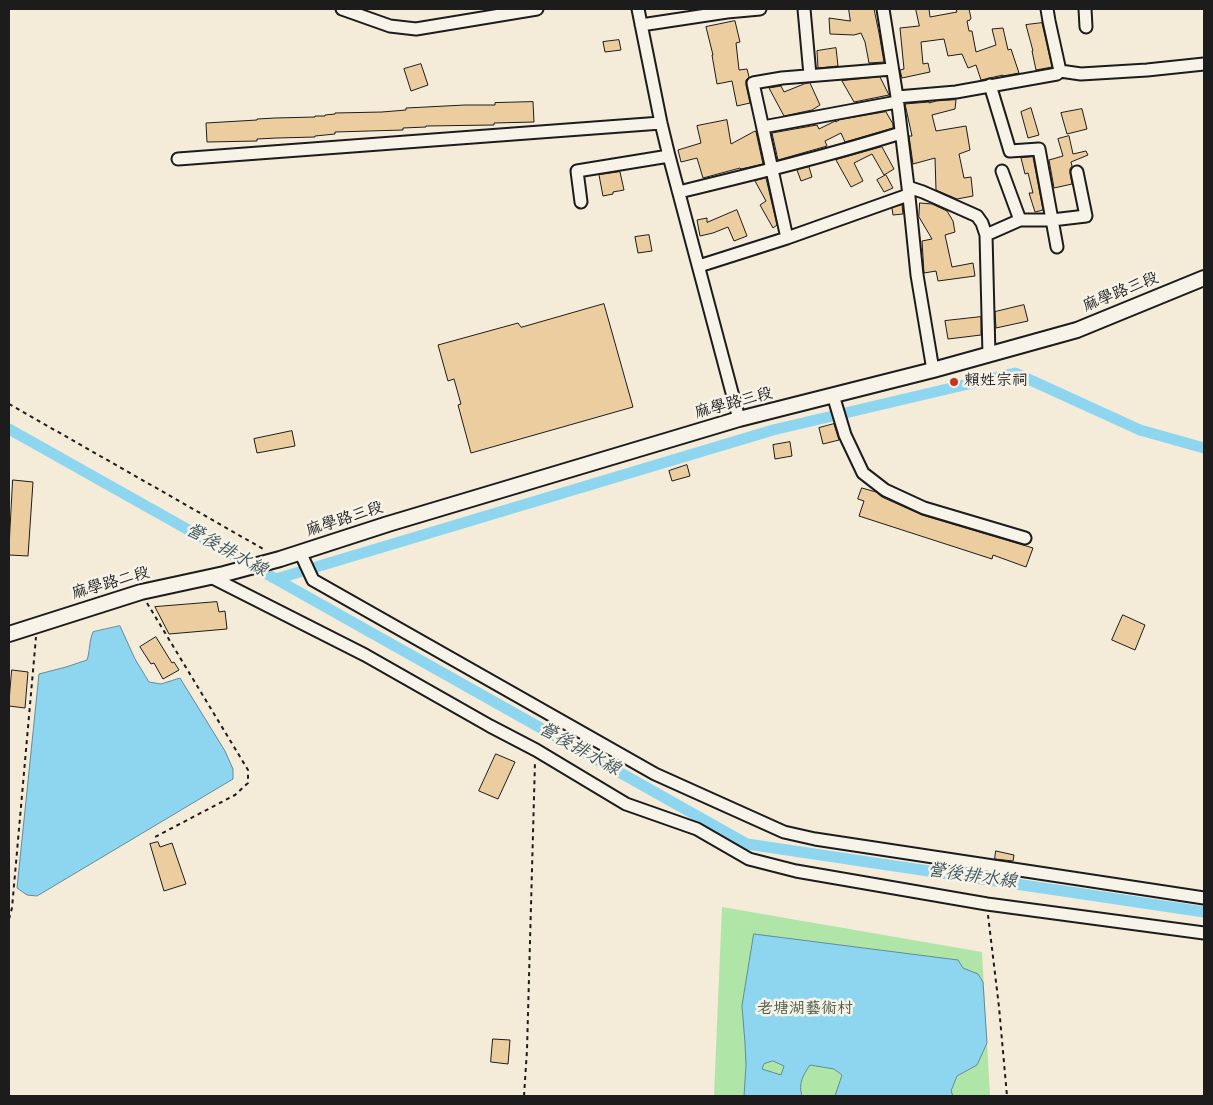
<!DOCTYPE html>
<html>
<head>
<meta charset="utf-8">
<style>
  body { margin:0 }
  #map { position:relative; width:1213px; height:1105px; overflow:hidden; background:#f5ebd9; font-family:Mynerve,sans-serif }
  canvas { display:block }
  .frame { position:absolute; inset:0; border:10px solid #1c1c1c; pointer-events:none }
</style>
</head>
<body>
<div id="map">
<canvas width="1213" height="1105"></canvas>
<div class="frame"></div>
</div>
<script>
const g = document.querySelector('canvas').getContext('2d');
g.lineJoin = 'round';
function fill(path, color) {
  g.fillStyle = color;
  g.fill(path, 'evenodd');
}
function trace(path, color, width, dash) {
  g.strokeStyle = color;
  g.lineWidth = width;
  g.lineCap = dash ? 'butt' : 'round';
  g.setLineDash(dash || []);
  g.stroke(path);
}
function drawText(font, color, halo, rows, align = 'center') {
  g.font = font + ' Mynerve,"LXGW WenKai TC",sans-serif';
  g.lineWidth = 5;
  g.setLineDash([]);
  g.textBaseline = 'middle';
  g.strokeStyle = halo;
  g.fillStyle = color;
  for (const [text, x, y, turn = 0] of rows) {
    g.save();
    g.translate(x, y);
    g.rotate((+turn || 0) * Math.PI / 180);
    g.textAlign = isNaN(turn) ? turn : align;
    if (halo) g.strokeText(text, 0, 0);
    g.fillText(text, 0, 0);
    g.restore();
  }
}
fill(new Path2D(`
  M722 907 982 952 990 1096H714Z`), '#afe5a7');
const water = new Path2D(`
  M120 626 135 659 149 682 161 684 180 678 225 751 233 769V779L37 896 27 895 17 888 39 674 66 667 87 660C90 651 89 641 93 632Z
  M754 934 958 960 963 968 978 974 983 982 987 1043 977 1065 957 1076 951 1091 953 1096H835L842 1075 834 1069 810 1065C803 1075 798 1084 802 1096H744L746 1065 745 1043 742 1006ZM773 1061 784 1066 781 1075 762 1069 764 1064Z`);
fill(water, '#8ed6f0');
trace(water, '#608c9b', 1);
trace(new Path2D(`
  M9 429 747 844 1204 912
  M276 579 773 430 1015 373 1140 430 1204 448`), '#8ed6f0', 11);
const building = new Path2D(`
  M849 9H874L879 33 884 62 869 63 865 42 861 33 854 35 830 34 829 18 850 21Z
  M916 9H929L930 17 957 12 956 9H969L971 18 970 20 967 21 969 31H972L976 52 996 45 992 29 1003 28 1008 50 1011 49 1019 73 1003 76V75L981 80 976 65 968 68 962 54 948 56 944 39 921 42 923 64 928 63 930 72 902 78 900 70 904 69 900 28 919 26Z
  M735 21 740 42 736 43 739 70 747 69 749 77 746 80V85L750 103 737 106 732 81 717 84 712 55H713L706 27Z
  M1042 23 1052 67 1036 70 1032 51H1033L1026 25Z
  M619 40 621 50 605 52 603 42Z
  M836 48 838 66 818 68 817 51Z
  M421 64 428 85 411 91 404 69Z
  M880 77 889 95 854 102 842 81Z
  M810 83 820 105 812 110 784 116 769 88 781 86 784 92 804 84Z
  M956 100 955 109 932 115 936 131 966 126 970 150 959 154 964 178 971 177 973 196 957 199 936 190 935 158 913 164 909 136H912L905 104 929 102V103L936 101Z
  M533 102 534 122 494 123V125L426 126V127L403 128V130L335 132V134L315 136V137L277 138 257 139V141L207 142 206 123 257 120V119L275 118 315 117V116H325V115L335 114V113L382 112 406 110V108L426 107 465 105H495V103Z
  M1031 108 1039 135 1028 138 1021 112Z
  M1082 109 1087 129 1067 134 1061 113Z
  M886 112 893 124V128L845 142 841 133 825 141 827 146 778 160 772 133 817 125 819 129 835 121 836 122 839 120Z
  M727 120 731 144 755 131 756 132 763 164 741 169 740 168 703 178 697 158 681 162 678 150 701 143 697 126Z
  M1069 136 1073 154 1086 151 1088 155 1071 162 1072 166 1070 169V173L1072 184 1054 188 1049 160 1063 156 1058 139Z
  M882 147 894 169 884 175 872 154 854 163 863 181 851 187 836 160Z
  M1033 157 1043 210 1035 212 1029 193H1033L1028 173 1025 174 1021 158Z
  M809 167 812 177 801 181 797 170Z
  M620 172 624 190 613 192V194L603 196 599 175Z
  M886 175 893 188 884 192 877 180Z
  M766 178 777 225 773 228 760 205 766 201 755 181Z
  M920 203 932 204 947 211 953 221 955 232 945 235 952 267 973 263 975 276 938 281 936 271 924 273 922 241 932 239 919 217Z
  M902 205 903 214 893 215 892 208Z
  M737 210 747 236 734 241 728 227 713 233 700 236 697 220 707 218V222Z
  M649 235 652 251 638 253 635 237Z
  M604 304 633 407 471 453 458 405 461 404 454 379 448 381 438 345 518 323 521 327Z
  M1024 305 1028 321 996 328 995 312Z
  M981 317V335L948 339 945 321Z
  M834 424 839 440 823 444 819 428Z
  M292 431 295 446 257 453 254 439Z
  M790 442 792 456 775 459 773 445Z
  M687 465 690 476 672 481 669 471Z
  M13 480 33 482 28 556 9 555Z
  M862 488 876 492 882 497 922 515 1033 548 1026 567 993 555 992 559 859 516 864 501 858 499Z
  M217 602 219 612 225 611 227 629 169 634 155 607Z
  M1123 615 1145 625 1135 650 1112 640Z
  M156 637 172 663 174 662 179 670 163 679 154 663 151 664 140 647Z
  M12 670 28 672 25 708 9 706Z
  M496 754 515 762 498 799 479 791Z
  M158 842 160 847 172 843 186 884 164 891 150 844Z
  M996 851 1014 855 1013 861 995 859Z
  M493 1039 510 1040 508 1064 491 1062Z`);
fill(building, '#eccd9f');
trace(building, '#1c1c1c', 1);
const minor = new Path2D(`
  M342 9 390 26 416 29 537 9
  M638 9 661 123 669 156 739 419
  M804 9 810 75
  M883 9 897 97 908 187 917 275 933 370
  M1085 9 1086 27
  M641 25 727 12 760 9
  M1060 71 1081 74 1147 70 1204 64
  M990 85 1010 151 1039 149 1057 247
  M897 97 956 92 1057 74 1060 71 1049 21 1047 9
  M763 127 897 102
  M178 159 661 123
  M1002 171 1020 220
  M908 187 923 192 977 216 982 223 986 235 989 355
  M679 192C753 174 827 156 901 133
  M581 202 577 171 669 156
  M986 235 1020 220H1052L1086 216 1077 172
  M787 238 753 83 782 78 892 69
  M699 266 787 238 908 195
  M833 395 845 435 863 473 885 490 924 508 1025 538
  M300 552 313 580 655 774 784 832 815 839 1204 898
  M211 577 365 655 490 726 536 750 626 804 697 829 749 859 796 871 987 904 1204 933`);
const major = new Path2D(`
  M9 634 141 592 224 574 280 559 388 524 739 419 933 370 1077 330 1204 278`);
trace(minor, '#1c1c1c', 15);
trace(major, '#1c1c1c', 18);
trace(new Path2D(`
  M9 404 265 550
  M147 603 248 770V783L235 795 155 837
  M988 915 999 1007 1007 1096
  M9 919 12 908 36 637
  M524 1096 527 1050 535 761`), '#1c1c1c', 2, [4, 4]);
trace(minor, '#f7f3e8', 11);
trace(major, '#f7f3e8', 14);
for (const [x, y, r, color] of [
  [954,382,5,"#c8321e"]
]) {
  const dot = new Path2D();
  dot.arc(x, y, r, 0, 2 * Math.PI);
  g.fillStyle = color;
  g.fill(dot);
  trace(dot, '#f7f3e8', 2);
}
drawText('16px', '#1c1c1c', '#f7f3e8', [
  ["麻學路三段",1121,293,-22],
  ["麻學路三段",734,404,-15],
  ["麻學路三段",345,520,-18],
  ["麻學路二段",111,584,-16]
]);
drawText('16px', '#1c1c1c', '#f7f3e8', [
  ["賴姓宗祠",964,382]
], 'left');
drawText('16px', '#485846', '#f7f3e8', [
  ["老塘湖藝術村",805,1010]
]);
drawText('italic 18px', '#3e545c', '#f7f3e8', [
  ["營後排水線",226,551,29],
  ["營後排水線",579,750,29],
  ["營後排水線",972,877,8]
]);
</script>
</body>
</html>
